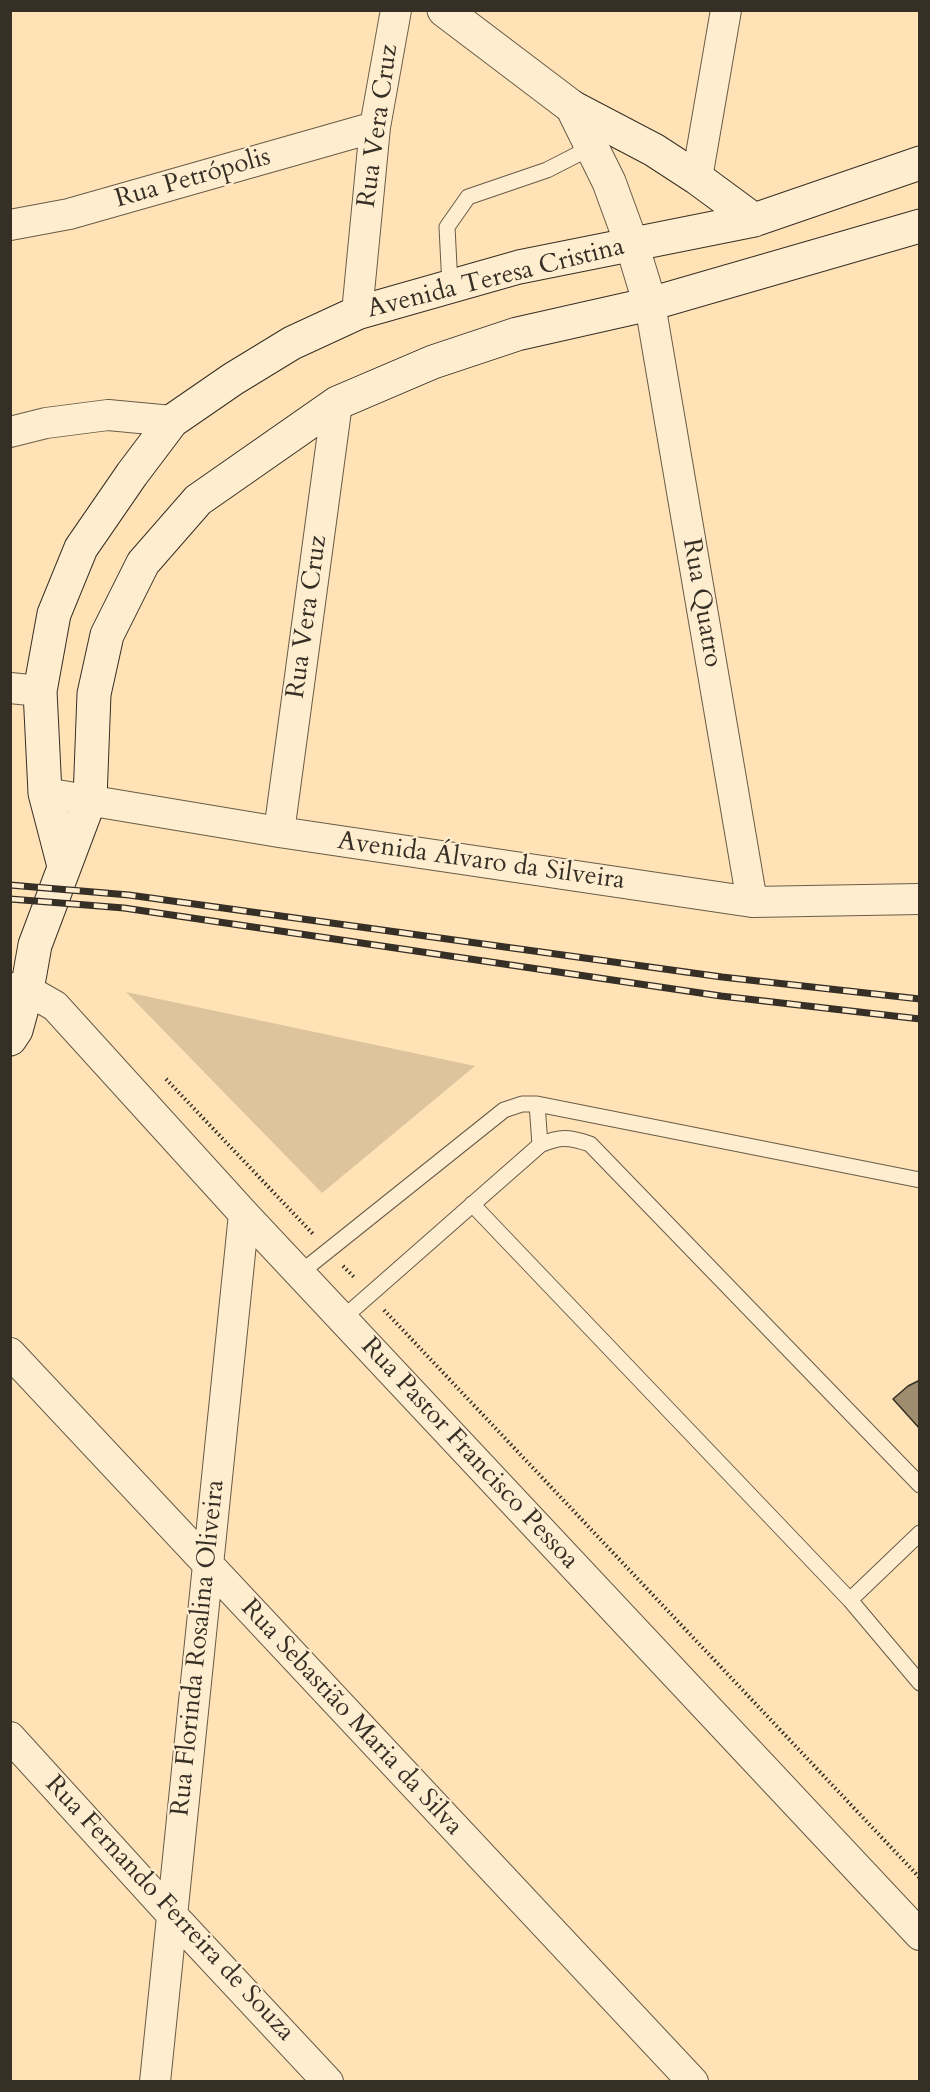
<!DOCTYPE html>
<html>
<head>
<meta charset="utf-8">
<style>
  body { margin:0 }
  #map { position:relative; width:930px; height:2092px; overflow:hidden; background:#ffe3b6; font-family:Cardo,serif }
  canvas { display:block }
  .frame { position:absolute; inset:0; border:12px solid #362f25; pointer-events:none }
</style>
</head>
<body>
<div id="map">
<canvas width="930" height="2092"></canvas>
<div class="frame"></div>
</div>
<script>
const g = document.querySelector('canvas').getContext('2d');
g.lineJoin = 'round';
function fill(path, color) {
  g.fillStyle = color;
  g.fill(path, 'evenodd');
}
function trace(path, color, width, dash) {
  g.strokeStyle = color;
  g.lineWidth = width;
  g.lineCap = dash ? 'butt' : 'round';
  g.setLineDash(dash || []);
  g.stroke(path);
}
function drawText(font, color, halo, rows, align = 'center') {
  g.font = font + ' Cardo,serif';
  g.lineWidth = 4.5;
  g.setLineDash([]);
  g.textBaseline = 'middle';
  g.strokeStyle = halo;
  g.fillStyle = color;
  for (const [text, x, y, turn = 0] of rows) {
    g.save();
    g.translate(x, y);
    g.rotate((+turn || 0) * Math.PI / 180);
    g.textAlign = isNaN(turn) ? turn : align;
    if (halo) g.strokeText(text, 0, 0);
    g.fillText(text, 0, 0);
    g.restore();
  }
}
fill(new Path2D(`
  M126 992 475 1066 322 1193Z`), '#ddc49d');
const building = new Path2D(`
  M920 1380V1429L893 1399 908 1386Z`);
fill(building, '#9f8d70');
trace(building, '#362f25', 1.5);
const service = new Path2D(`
  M450 286 447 227 468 197 547 170 592 147
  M540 1145C560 1136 569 1137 590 1144L920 1485
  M472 1204 850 1600 920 1533
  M300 1273 504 1110 522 1104H537L920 1180
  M342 1319 540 1145 537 1104
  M850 1600 920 1683`);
const minor = new Path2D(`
  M697 178 726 10
  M10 225 69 214 375 127
  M650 304 752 902
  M357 313 375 127 396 10
  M10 432 46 423 108 415 172 421
  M10 688 40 691
  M45 793 279 832 752 902 920 899
  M279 832 337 403
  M10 988 27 990 55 1006 244 1214 920 1935
  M10 1353 693 2082
  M10 1737 172 1915 328 2082
  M155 2082 244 1214`);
const tertiary = new Path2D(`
  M444 10 572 107 609 182 632 245 650 304`);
const secondary = new Path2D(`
  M572 107 654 150 697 178 754 220
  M64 866 45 793 40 691 54 614 81 548 132 474 172 421 233 379 292 343 357 313 519 267 754 220 920 163
  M10 1039 16 1030 27 990 35 945 90 799 94 694 107 635 143 563 198 500 337 403 433 362 517 334 650 304 920 226`);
trace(service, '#685c49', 17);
trace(minor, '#685c49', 32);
trace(tertiary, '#685c49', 35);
trace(secondary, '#362f25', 35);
trace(new Path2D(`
  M166 1079 314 1235
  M343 1266 355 1278
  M384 1310 920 1878`), '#362f25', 4, [1.5, 3]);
trace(service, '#ffedd0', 15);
trace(minor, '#ffedd0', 30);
trace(tertiary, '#ffedd0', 33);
trace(secondary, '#ffedd0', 33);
const rail = new Path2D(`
  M10 885 129 895 722 977 920 999
  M10 899 124 908 721 996 920 1019`);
trace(rail, '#362f25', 7);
trace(rail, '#ffedd0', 4.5, [14]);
drawText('26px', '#362f25', '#ffedd0', [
  ["Rua Vera Cruz",379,126,-82],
  ["Rua Petrópolis",193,179,-16],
  ["Avenida Teresa Cristina",496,279,-14],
  ["Rua Quatro",701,603,80],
  ["Rua Vera Cruz",308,617,-82],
  ["Avenida Álvaro da Silveira",481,862,8],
  ["Rua Pastor Francisco Pessoa",469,1454,47],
  ["Rua Florinda Rosalina Oliveira",199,1648,-84],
  ["Rua Sebastião Maria da Silva",351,1718,47],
  ["Rua Fernando Ferreira de Souza",169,1909,47]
]);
</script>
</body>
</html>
